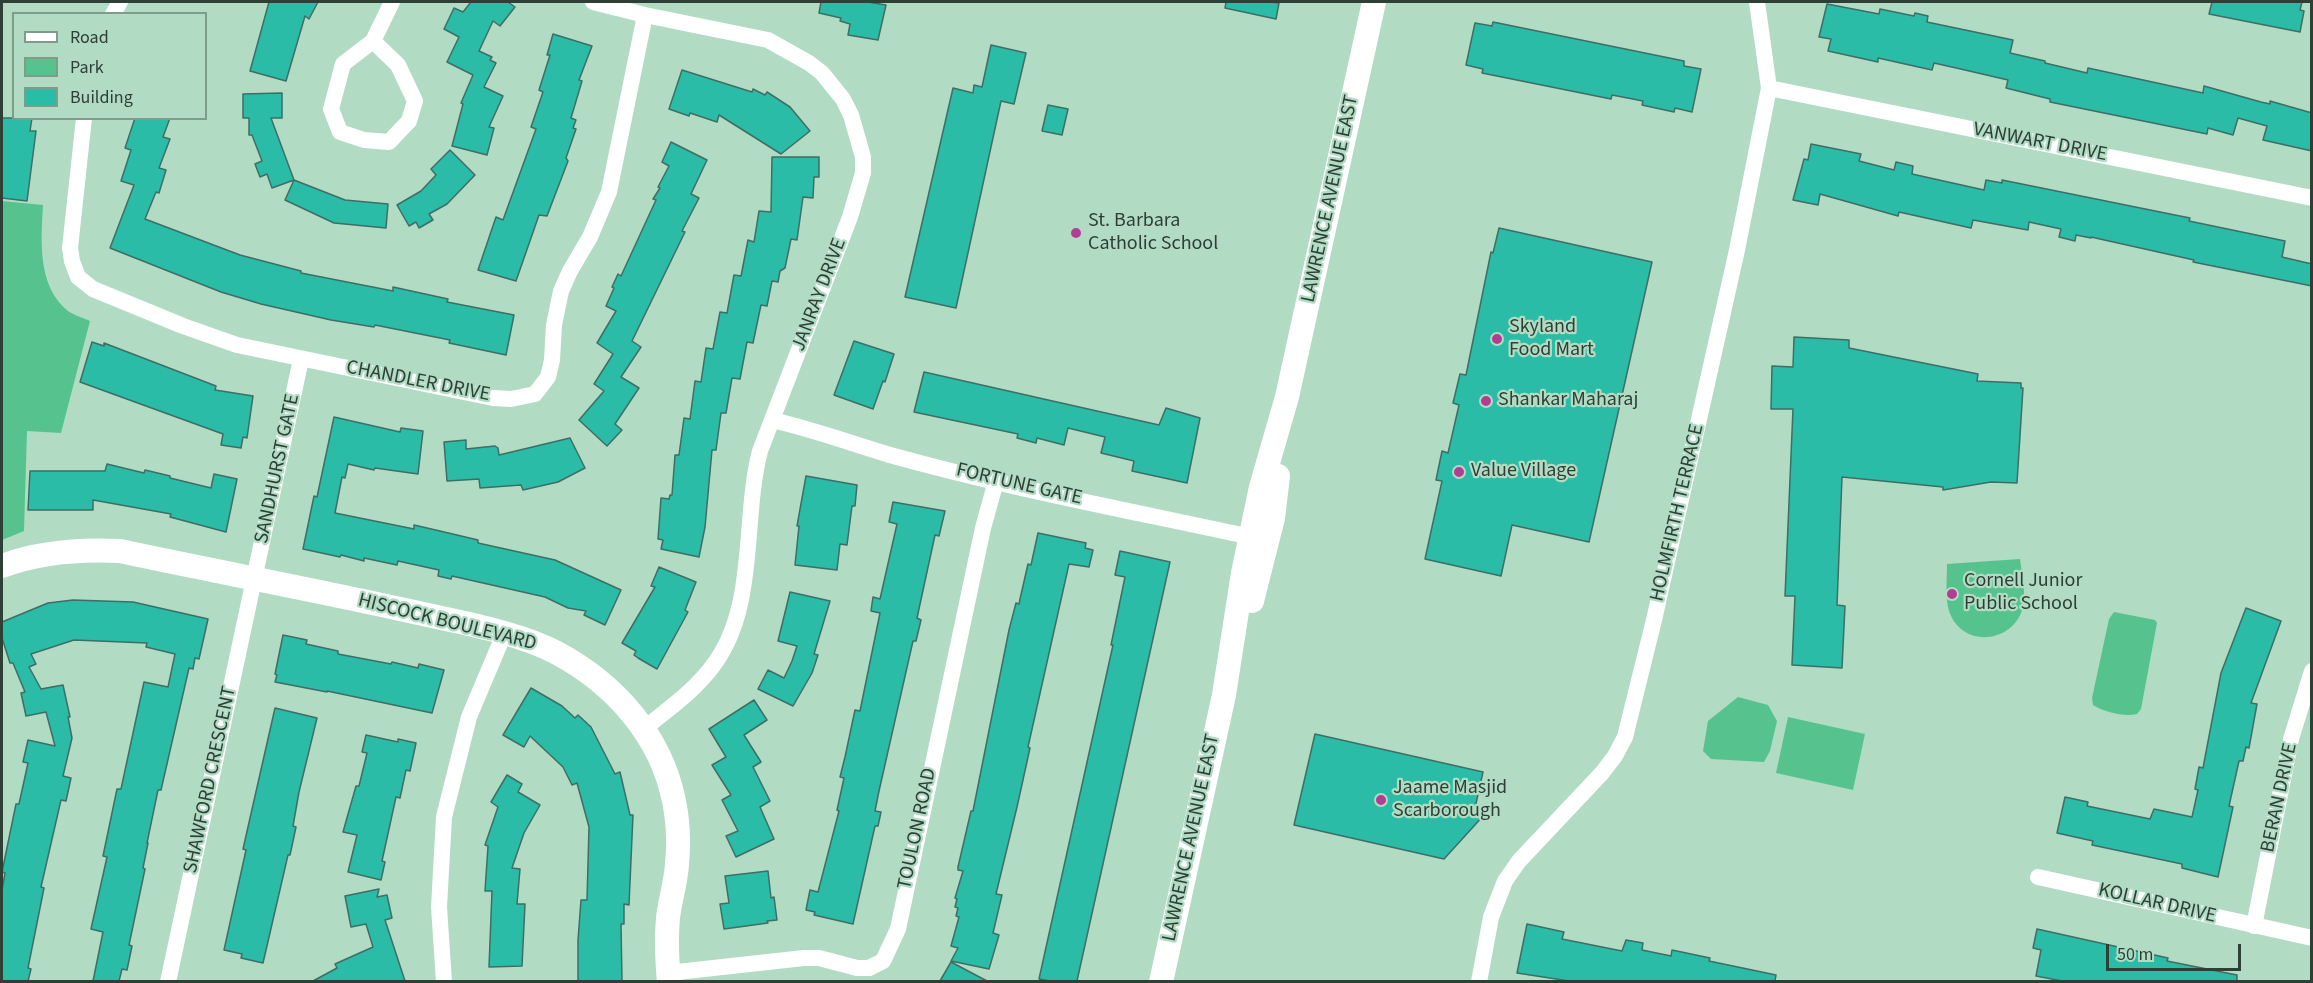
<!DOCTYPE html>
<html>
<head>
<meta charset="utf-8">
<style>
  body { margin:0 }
  #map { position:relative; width:2313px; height:983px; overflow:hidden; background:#b1dbc3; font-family:"Source Sans 3",sans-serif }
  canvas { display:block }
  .frame { position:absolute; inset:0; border:3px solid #2e3f35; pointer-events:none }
  .legend { position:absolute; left:12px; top:12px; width:195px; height:108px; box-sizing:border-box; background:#b1dbc3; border:2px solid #7d9d8a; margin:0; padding:8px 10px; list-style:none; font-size:18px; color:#2e3f35 }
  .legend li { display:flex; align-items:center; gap:12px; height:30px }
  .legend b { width:30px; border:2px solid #7d9d8a }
  .scale { position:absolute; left:2106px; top:944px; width:135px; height:27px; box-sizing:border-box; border:3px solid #2e3f35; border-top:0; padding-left:8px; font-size:18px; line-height:21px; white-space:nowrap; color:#2e3f35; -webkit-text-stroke:4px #b1dbc3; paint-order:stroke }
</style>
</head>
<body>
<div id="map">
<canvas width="2313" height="983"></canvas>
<div class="frame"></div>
<ul class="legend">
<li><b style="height:8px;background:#fff"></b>Road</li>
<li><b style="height:16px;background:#56c38f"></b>Park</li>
<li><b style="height:16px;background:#2abca6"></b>Building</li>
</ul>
<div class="scale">50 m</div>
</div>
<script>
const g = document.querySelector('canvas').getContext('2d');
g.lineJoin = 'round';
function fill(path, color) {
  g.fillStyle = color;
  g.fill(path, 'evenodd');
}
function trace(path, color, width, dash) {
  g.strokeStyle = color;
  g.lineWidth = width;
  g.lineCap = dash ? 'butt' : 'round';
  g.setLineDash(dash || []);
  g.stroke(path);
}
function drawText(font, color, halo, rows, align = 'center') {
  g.font = font + ' "Source Sans 3",sans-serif';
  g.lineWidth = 4.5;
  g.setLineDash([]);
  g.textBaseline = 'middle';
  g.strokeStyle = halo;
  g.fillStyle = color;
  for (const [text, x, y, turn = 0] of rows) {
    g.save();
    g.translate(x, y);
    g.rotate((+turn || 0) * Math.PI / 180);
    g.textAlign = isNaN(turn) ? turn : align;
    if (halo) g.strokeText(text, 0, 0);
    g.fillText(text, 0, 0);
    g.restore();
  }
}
fill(new Path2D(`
  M2 201 43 205C41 240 37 286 68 311 74 315 83 318 90 321L61 433 27 431 24 531 2 540Z
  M2020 559C2022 574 2027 595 2022 610 2012 643 1962 649 1949 611 1945 598 1947 579 1947 564Z
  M2114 612 2155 620 2157 623 2141 709 2137 714C2124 717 2104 712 2093 705L2092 698 2109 619Z
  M1738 697 1768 705 1777 721 1770 751 1764 762 1711 759 1703 751 1708 721Z
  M1788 717 1865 734 1853 790 1776 773Z`), '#56c38f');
const building = new Path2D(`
  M269 2H318L309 19 305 16 286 81 250 71Z
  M471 2H508L515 7 500 26 493 21 479 51 492 57 490 60 496 63 484 87 503 96 489 127 494 128 487 155 452 146 463 104 461 103 473 75 447 62 459 37 444 29 454 8 463 12Z
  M821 2H868L886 5 878 40 848 35 850 24 840 21 841 18 819 13Z
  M1226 2H1271L1279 3 1276 19 1225 8Z
  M2212 2H2302L2300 10 2304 11 2300 32 2209 14Z
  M1827 4 1879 14 1880 9 1914 16 1915 13 1928 16 1927 22 2013 40 2010 53 2045 61V63L2087 73 2088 68 2203 93 2204 86 2261 102 2270 104V101L2312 113V151L2263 140 2267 126 2238 118 2233 135 2208 128 2207 134 2050 102V99L2006 88 2008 80 1965 70 1934 63 1932 70 1878 58V62L1828 51 1831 39 1819 37Z
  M1493 22 1684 61V66L1701 69 1692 112 1675 108 1674 112 1642 105 1643 101 1612 95 1611 99 1482 73 1483 69 1466 65 1475 23 1492 26Z
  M553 34 592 46 579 80 582 81 571 118 576 120 573 128 576 129 566 158 568 161 547 216 539 215 516 281 478 270 496 217 503 220 536 129 531 127 543 92 539 90 550 55H547Z
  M991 45 1026 53 1014 104 1001 101 956 308 905 297 953 88 973 93 974 85 982 87Z
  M682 70 752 92 753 89 765 95 767 92 790 107 810 131 781 154 719 115 717 122 690 113 689 116 669 109Z
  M282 93V118H271L294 180 345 200 388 204 386 228 334 223 285 200 294 180 272 188 267 174 260 177 255 164 262 161 252 135H249V118H243V94Z
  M1048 105 1068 109 1062 135 1042 131Z
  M2 118H32L30 131H36L27 201 2 198Z
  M135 118H170L163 137 170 139 159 168 166 170 159 193 156 192 145 219 240 255 301 271V273L393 291V287L448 299 447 302 514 315 506 355 449 343 450 340 375 325 374 327 331 320 261 304 221 292 110 248 134 185 121 181 131 150 125 148Z
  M671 142 707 160 691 194 699 198 682 231 685 232 632 341 641 347 621 377 639 388 615 424 622 430 607 446 579 420 604 391 594 384 613 354 597 343 616 311 606 306 614 288 612 287 618 274 621 276 656 200 653 199 660 188 658 187 669 166 662 162Z
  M1811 144 1861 154 1859 161 1894 170 1896 162 1913 166 1912 174 1984 190 1986 180 2002 183V180L2165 213 2190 218 2189 221 2285 241 2282 257 2312 264V286L2193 262 2194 260 2091 237V238L2076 235 2075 241 2059 237 2061 229 2029 222 2028 230 1973 220 1971 228 1899 212 1898 216 1820 194 1818 205 1793 200 1804 159 1808 160Z
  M450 150 475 175 447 204 429 214 433 220 419 228 416 222 409 226 397 205 421 191 436 175 431 169Z
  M772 157H819V177H814L813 198 803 197 797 240 791 239 785 268 780 271 778 282 772 281 767 306 761 305 753 343 747 342 740 379 732 378 726 413H721L716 450H712L705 527 699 557 661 549 663 540 658 539 661 498 669 499 670 495H672L675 455H679L684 418 690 419 695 381 701 382 706 348 713 349 720 312 727 313 734 275 741 276 748 240 754 242 759 211 771 212Z
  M1499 228 1652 262 1589 542 1512 525 1501 576 1425 559 1442 481 1436 480 1442 451 1448 453 1459 405 1453 403 1460 374 1466 375 1491 252 1493 253Z
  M1794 337 1849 340V348L1978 374 1977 381 2021 383V388H2023L2017 483 1991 482 1943 490V487L1842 477 1837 605 1845 606 1842 668 1792 665 1795 596H1785L1793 409H1771L1772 366 1793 367Z
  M854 341 894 354 885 382 883 381 873 409 834 395Z
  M92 342 104 346V343L216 386 215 390 253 396 247 438 243 437 241 448 221 445 223 434 80 382Z
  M924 372 1159 425 1166 408 1200 418 1187 483 1132 471 1134 461 1101 453 1105 437 1068 428 1064 445 1037 438 1036 443 1017 438 1018 434 914 412Z
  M334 417 400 432 401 428 423 431 418 474 375 468 374 470 348 464 345 478 342 477 335 513 414 529V525L440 531 478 540V543L555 560 621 590 605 625 584 615 586 611 568 608 545 597 452 576 451 579 438 576 439 570 398 561 397 565 364 558V561L341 555 340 557 303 549 314 496 317 497Z
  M570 438 585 468 558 482 523 490 521 485 480 488 479 479 447 481 444 442 466 440V449L495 446 498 448 499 455Z
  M107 464 144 473 145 470 170 476V478L211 488 214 474 237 479 226 532 170 517 171 514 93 500V510H28L30 471H105Z
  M806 476 857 485 855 506H852L847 545 840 544 837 570 795 565 799 526H797Z
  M893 502 945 511 939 536 935 535 917 618 921 620 916 641H913L879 791 875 811 881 812 878 826H875L853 924 814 915 815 912 806 910 810 890 818 892 839 811 837 810 844 778 840 777 845 757 855 710 860 711 880 613 871 611 873 597 880 599 897 524 889 522Z
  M1038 533 1086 543 1085 548 1093 550 1089 567 1069 564 1028 747 1030 748 1017 807 996 894 1002 895 993 933 999 935 989 969 951 961 958 948 951 946 959 917 956 916 958 908 955 907 957 899 955 898 963 871 958 870V867L971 811H973L1009 630 1016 603 1019 604 1020 599 1028 564 1031 565Z
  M1120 551 1170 562 1077 981H1050L1039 979 1113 645H1111L1125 577 1115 575Z
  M659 567 696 582 685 610 688 612 657 669 638 658 634 655 636 651 622 643 655 587 651 586Z
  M790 592 830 601 814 654 818 655 812 673 793 706 758 689 768 670 784 678 792 661 797 646 778 641Z
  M73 600 133 602 208 619 199 659 195 658 193 669 189 668 161 790H158L147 843H148L143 868 145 869 129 945 132 946 127 970 122 969 119 981H93L103 932 91 929 107 857 103 856 117 789H121L144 682 168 687 175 654 146 647 147 643 74 640 31 654 36 664 29 667 41 689 63 685 70 717H68L72 738 63 776 71 778 66 801 61 800 41 887 44 888 28 968 31 969 28 981H2V890L5 873 2 872 16 804H19L28 763 23 762 28 740 55 746 46 712 26 716 21 693 25 692 13 663H10L2 638V622L48 603Z
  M2246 608 2281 621 2251 703 2257 704 2249 748 2246 747 2243 761H2239L2229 806 2233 807 2218 877 2182 868V864L2092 845 2093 841 2057 833 2065 797 2088 802 2087 806 2150 819 2154 809 2192 817 2198 790 2195 789 2199 767 2203 768 2221 673Z
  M283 635 307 640 306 644 338 651V654L391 664 392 662 418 668 419 664 444 670 432 713 327 691V692L275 682 277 675 275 674Z
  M531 688 562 706 575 718 578 715 591 727 615 774 620 772 630 815H633L629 905 624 904V924H621L622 981H578V940L581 900H587L589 827 577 783 572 785 563 767 530 736 524 747 503 735Z
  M754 700 767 720 744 735 761 762 753 767 770 801 760 807 774 839 736 857 726 836 738 831 722 800 731 795 712 765 726 757 709 729Z
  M275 708 317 718 299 792 293 826 296 827 290 855H288L263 963 241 958 242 954 224 950 246 850 243 849Z
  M1315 734 1483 772 1475 808 1484 815 1444 859 1294 825Z
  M366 735 398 742V739L416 743 410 771 406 770 400 798 396 797 382 861 385 862 381 880 348 872 357 835 343 832 356 786H359L367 753 362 752Z
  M507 775 522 784 518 792 540 805 524 833 512 868 520 869 517 904H525L522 966 489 967 492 891H485L488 846 485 845 498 807 491 802Z
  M768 871 771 898 774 897 777 920 767 921 768 923 724 929 720 904 729 903 725 876Z
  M379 889 377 897 387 895 392 918 385 920 405 981H313L337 968 335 964 373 947 366 924 351 927 345 896Z
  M1527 924 1564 932 1562 939 1622 951 1626 940 1643 943 1642 950 1671 956 1672 950 1710 958 1709 961 1776 975 1775 981H1569L1517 973Z
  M2037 929 2168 958 2167 961 2237 975V981H2062L2036 976 2041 950 2033 948Z
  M951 962 987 981H940Z`);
fill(building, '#2abca6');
trace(building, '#3e6e65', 1.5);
trace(new Path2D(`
  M593 2 645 15 768 40 809 63 822 73 843 99 851 115 863 157V173L850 217 760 451C742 520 758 608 712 667 693 692 668 709 644 729
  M113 14 120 2
  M373 41 398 65 415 101 409 121 389 142 364 140 340 132 331 109 343 64 373 41 392 2
  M1769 88 2312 198
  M84 118 70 248 72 261 78 277 93 289 183 326 237 345 493 398 511 399 535 394 548 377 552 360 554 325 561 291 570 271 590 237 609 192 645 15
  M772 420C812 429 850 443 890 455 1012 489 1137 512 1260 539
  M2038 877 2312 938
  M2254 926 2291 739 2312 671
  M668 973 804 958H819L857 968H869L883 961 898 929 983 528 996 481
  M168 982 301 359
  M444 982 439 907 444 817 469 717 504 634
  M1479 982 1491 917 1505 881 1519 861 1602 773 1615 756 1625 737 1654 620 1737 250 1769 88 1757 2`), '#fff', 16);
trace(new Path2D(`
  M2 566C39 552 81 549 120 551 218 572 316 590 414 612 458 622 518 632 557 653 615 684 661 736 674 801 678 821 679 844 677 864 676 882 670 900 668 918 666 939 667 960 669 982
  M1252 601 1273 518 1278 476
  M1161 982 1224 695 1243 573 1261 487 1287 397 1374 2`), '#fff', 24);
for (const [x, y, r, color] of [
  [1076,233,6,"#b43d94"],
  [1497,339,6,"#b43d94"],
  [1486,401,6,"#b43d94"],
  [1459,472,6,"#b43d94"],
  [1952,594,6,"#b43d94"],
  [1381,800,6,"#b43d94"]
]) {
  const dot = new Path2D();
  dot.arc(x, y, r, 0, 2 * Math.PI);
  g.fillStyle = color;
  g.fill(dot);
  trace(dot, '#b1dbc3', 2);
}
drawText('20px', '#2e3f35', '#b1dbc3', [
  ["VANWART DRIVE",2040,143,11],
  ["LAWRENCE AVENUE EAST",1331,199,-78],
  ["JANRAY DRIVE",820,295,-69],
  ["CHANDLER DRIVE",418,382,11],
  ["SANDHURST GATE",278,469,-78],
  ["FORTUNE GATE",1019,485,13],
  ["HOLMFIRTH TERRACE",1678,513,-77],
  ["HISCOCK BOULEVARD",447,623,14],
  ["SHAWFORD CRESCENT",211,780,-78],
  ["BERAN DRIVE",2280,798,-78],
  ["TOULON ROAD",918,829,-78],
  ["LAWRENCE AVENUE EAST",1192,838,-78],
  ["KOLLAR DRIVE",2157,904,13]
]);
drawText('20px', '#2e3f35', '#b1dbc3', [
  ["St. Barbara",1088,222],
  ["Catholic School",1088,245],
  ["Skyland",1509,328],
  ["Food Mart",1509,351],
  ["Shankar Maharaj",1498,401],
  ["Value Village",1471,472],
  ["Cornell Junior",1964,582],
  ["Public School",1964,605],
  ["Jaame Masjid",1393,789],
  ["Scarborough",1393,812]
], 'left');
</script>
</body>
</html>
